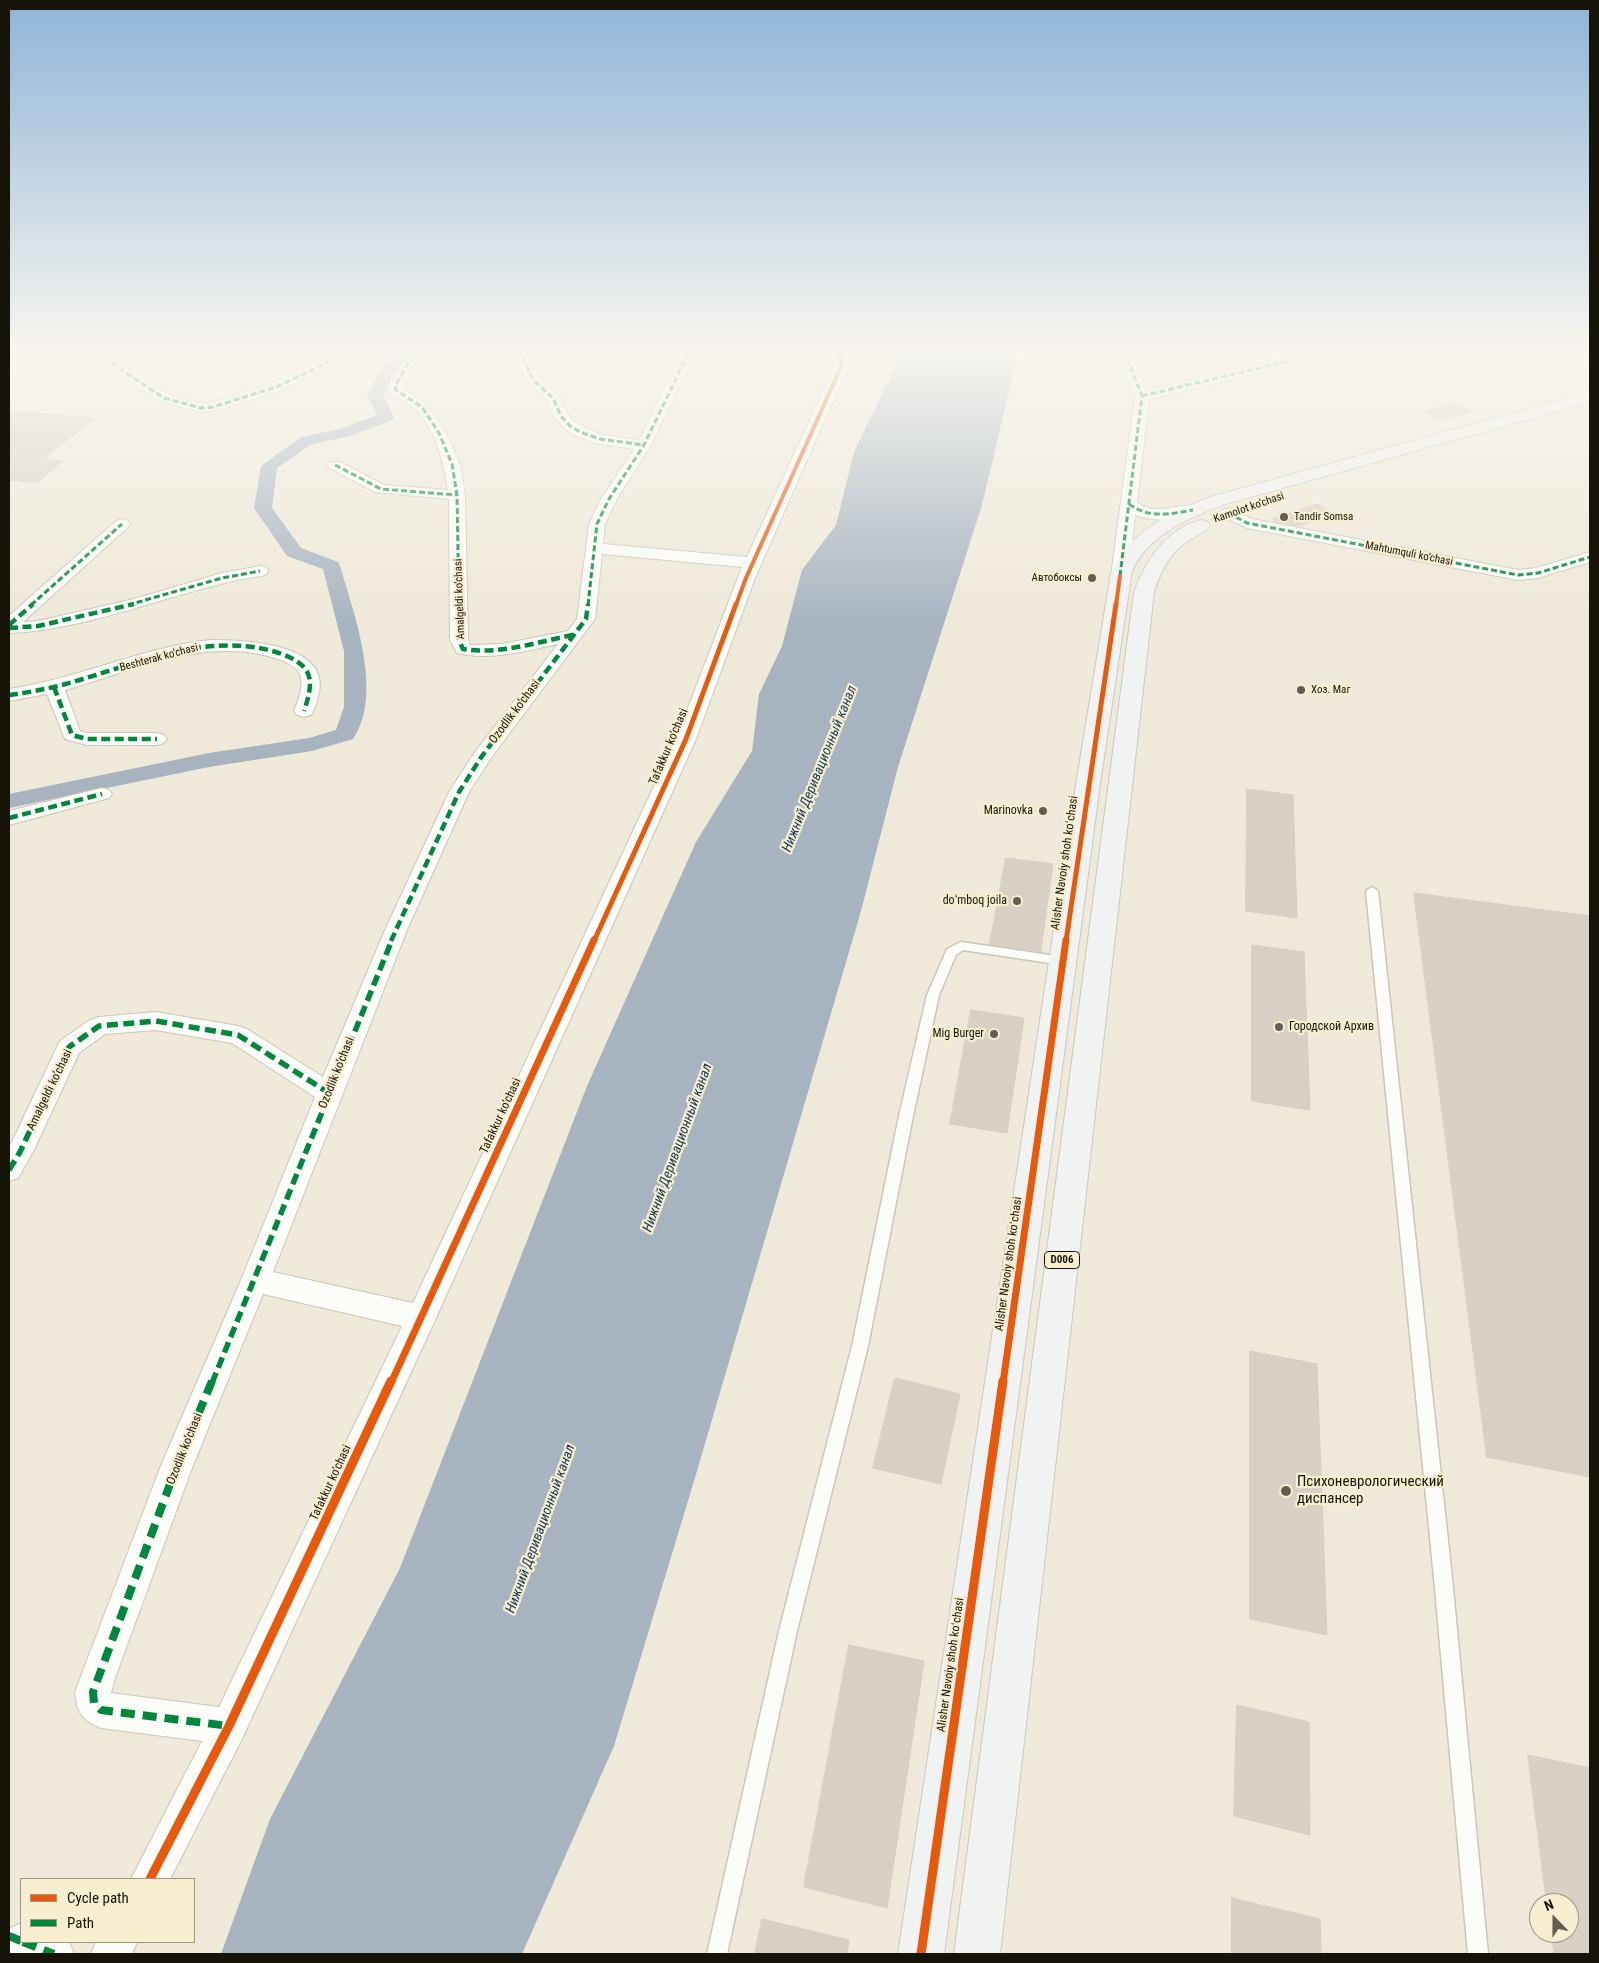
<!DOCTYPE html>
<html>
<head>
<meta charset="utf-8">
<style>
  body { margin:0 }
  #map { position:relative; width:1599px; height:1963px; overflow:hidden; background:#eee9d9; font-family:"Roboto Condensed",sans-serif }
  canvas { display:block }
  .frame { position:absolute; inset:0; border:10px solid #161308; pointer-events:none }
  .legend { position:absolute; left:20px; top:1878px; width:175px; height:65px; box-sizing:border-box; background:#f7eed0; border:1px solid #9d9680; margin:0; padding:6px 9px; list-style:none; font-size:15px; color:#161308 }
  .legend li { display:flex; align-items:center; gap:10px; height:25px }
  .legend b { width:25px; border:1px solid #9d9680 }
  .north { position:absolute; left:1529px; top:1893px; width:50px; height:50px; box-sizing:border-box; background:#f7eed0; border:1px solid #9d9680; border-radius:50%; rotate:338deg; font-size:14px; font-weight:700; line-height:20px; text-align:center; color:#161308 }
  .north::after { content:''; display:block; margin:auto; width:18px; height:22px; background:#625e51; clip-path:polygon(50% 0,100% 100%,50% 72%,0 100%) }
</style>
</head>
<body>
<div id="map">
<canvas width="1599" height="1963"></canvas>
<div class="frame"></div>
<ul class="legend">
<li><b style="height:6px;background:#e8590c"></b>Cycle path</li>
<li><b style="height:6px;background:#00873e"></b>Path</li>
</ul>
<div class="north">N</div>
</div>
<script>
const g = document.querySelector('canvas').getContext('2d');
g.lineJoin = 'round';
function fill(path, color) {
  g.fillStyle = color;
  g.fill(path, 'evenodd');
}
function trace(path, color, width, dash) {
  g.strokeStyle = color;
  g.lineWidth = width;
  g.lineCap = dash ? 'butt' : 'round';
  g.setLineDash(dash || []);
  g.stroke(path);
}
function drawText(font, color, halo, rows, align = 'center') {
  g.font = font + ' "Roboto Condensed",sans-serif';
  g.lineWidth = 4.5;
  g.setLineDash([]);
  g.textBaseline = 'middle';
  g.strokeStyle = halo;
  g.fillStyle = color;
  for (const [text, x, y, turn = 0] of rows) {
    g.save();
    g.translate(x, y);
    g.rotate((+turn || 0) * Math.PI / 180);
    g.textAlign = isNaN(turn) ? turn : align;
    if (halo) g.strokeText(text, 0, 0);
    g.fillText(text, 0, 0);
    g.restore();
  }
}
fill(new Path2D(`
  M904 349H1019L982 505 898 767 861 911 697 1471 614 1746 522 1954H221L270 1819 400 1568 587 1086 696 842 752 751 759 694 782 646 802 570 836 525 854 452Z`), '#a7b4c0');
fill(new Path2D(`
  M405 349H422L393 374 383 396 394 417 392 420 350 436 312 444 277 468 272 508 301 548 338 562 340 566C354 614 384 694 353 739L312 751 209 767 9 808V794L209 753 309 738 336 730 344 707V651L323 569 287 556 254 508 261 466 301 437 340 429 377 415 367 396 381 369Z`), '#a7b4c0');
const building = new Path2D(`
  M1454 403 1472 411 1441 420 1423 411Z
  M9 411 94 418 44 459 63 461 37 483 9 480Z
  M1318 504 1335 515 1288 529 1271 519Z
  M1247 789 1293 795 1297 918 1246 911Z
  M1006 858 1053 864 1040 957 989 949Z
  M1414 893 1590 916V1477L1487 1457Z
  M1252 945 1304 952 1310 1110 1252 1101Z
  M971 1010 1024 1018 1007 1133 950 1124Z
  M1250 1351 1317 1364 1327 1635 1250 1619Z
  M895 1378 960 1394 941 1484 873 1468Z
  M849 1645 924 1661 887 1908 804 1887Z
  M1237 1705 1309 1722 1310 1835 1234 1816Z
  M1528 1755 1590 1768V1954H1554L1551 1933H1569V1903H1547Z
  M1232 1898 1320 1919 1321 1954H1232Z
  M762 1919 849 1940 847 1954H755Z`);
fill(building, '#d8d0c5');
trace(building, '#d6cec3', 1);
const service = new Path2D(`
  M1372 887 1378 891 1452 1578 1488 1954H1468L1434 1578 1366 891Z
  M961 942 1063 957 1069 961 1063 965 963 950 956 955 939 995 913 1116 868 1346 797 1631 727 1954H707L779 1631 852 1346 899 1116 927 995 947 949Z`);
const minor = new Path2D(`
  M345 349H363L281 390 218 410 201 412 159 401 97 358 104 354 109 355C139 375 173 406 212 403L271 384Z
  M413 349H426L412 368 402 388 427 404 446 433 460 464 465 495 468 640 470 645H474L502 644 568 631 577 619 589 524 601 499 634 449 595 443 574 435 565 429 553 416 548 401 526 380 513 349H526L539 378 558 395 568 415 576 423 602 435 639 440 678 360 681 349H695L692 360 651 445 617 499 605 524 603 544 747 557 834 367 833 349H847L848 367 755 578 696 739 436 1318 242 1739 170 1879H131L202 1741 101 1728C82 1720 77 1713 75 1692L160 1468 241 1280 315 1097 232 1043 156 1030 105 1034 79 1053 33 1152 18 1178 9 1181V1148L57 1047 60 1041 90 1020 99 1017 156 1012 238 1026 247 1029 323 1077 385 930 449 792 475 752 558 644C525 651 490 661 457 653L450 640 449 499 375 492 330 468 327 465 330 462H340L384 485 448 490C444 462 436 432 417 411 409 402 396 399 389 390L388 386ZM602 554 742 567 676 739 413 1303 273 1272 407 930 469 792 491 758 595 619ZM263 1294 402 1326 219 1707 111 1693 115 1678 192 1468Z
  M1117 349H1130L1147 391 1320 349H1345L1344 352 1149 399 1137 502C1157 518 1177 501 1199 507L1201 510 1199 513C1178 519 1156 523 1135 515L1129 576 1126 580H1114L1111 576 1135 396Z
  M1576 349H1590V357Z
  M1228 508 1252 519 1518 570 1536 568 1590 552V562L1538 578 1518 580 1247 528 1222 516 1220 513 1222 510Z
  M122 519 128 521 130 524 128 527 23 622 38 621 134 599 222 573 260 566 266 567 268 571 266 575C252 578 238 579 225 583 153 600 83 630 9 633V616L116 521Z
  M211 640C244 640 330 643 319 693 317 701 315 709 311 715L304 717 297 715 294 711C298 701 303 689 301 677 299 668 287 662 278 659 206 635 133 671 65 690L80 731 87 733H157L164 735 167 739 164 743 157 745H87L65 739 47 694 9 701V689C78 679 142 647 211 640Z
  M102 788 109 790 112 794 109 798 9 825V811Z
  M21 1923V1942H69L74 1954H9V1929Z
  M96 1942H137L132 1954H91Z`);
const primary = new Path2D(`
  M1590 392V402L1222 505C1188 519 1149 534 1132 571L1100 784 944 1954H898L1076 784 1111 573C1130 531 1169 513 1210 497Z
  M1201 520 1208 522 1210 526C1205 533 1195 536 1188 541 1169 554 1161 571 1154 592L1000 1954H954L1134 592C1146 560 1166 529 1201 520Z`);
trace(service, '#cac6b9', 3);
trace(minor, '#cac6b9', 2);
trace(primary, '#cac8c0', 2);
fill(service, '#fcfcf9');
fill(minor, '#fcfcf9');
fill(primary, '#f1f2f2');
trace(new Path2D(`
  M420 349 406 367 395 386 396 390 422 407 439 433 452 464 457 495 459 605
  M519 349 533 380 553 398 561 416 570 426 580 432 600 439 644 445
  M1582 349 1590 353
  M104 358 164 398 201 408 213 407 276 387 357 349
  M1142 396 1339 349
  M335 465 381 489 457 495
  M1129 504C1149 519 1170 514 1193 510
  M1228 513 1247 523 1518 575 1538 573 1590 557
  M1120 576 1142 396 1123 349
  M31 605 122 524
  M128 605 222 578 260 571
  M588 605 597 524 609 499 644 445 685 360 688 349`), '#00873e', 3, [6, 3]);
trace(new Path2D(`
  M459 604V640L463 649C500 655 537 642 573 635
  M9 625 33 604
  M9 628 38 626 134 604
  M54 687 72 735 87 739H157
  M9 695C25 693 41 690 58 686 129 668 204 629 279 653 313 665 315 679 304 711
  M9 818 102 794
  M391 941 459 792 482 756 586 619 588 604`), '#00873e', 4.5, [9, 4.5]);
trace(new Path2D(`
  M9 1170 20 1152 69 1047 99 1026 156 1021 238 1035 329 1093
  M212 1383 392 940`), '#00873e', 5.5, [11, 5.5]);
trace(new Path2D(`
  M212 1381 176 1468 93 1692 94 1703 101 1710 229 1726 231 1723
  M9 1936 21 1941
  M23 1942 54 1954`), '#00873e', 8, [14, 8]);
trace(new Path2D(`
  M736 605 746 578 841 367 840 349
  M1116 605 1120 576`), '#e8590c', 4);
trace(new Path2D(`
  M594 941 686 739 736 604
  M1066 941 1116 604`), '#e8590c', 5);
trace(new Path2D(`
  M391 1383 594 940
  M1003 1383 1066 940`), '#e8590c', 7);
trace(new Path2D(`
  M150 1879 229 1726 391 1381
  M921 1954 1003 1381`), '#e8590c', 9);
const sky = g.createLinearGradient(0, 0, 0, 624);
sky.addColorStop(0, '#8eb4d8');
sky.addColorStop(0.56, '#f7f5ee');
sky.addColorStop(1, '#f7f5ee00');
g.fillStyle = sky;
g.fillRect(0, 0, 1599, 624);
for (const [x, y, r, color] of [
  [1284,517,5,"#625e51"],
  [1092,578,5,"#625e51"],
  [1301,690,5,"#625e51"],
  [1043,811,5,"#625e51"],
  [1017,901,5,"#625e51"],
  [1279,1027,5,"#625e51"],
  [994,1034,5,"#625e51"],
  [1286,1491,6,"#625e51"]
]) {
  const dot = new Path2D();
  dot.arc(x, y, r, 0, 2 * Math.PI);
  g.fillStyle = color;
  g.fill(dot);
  trace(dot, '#f7eed0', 2);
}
drawText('11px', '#161308', '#f7eed0', [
  ["Kamolot ko‘chasi",1249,508,-19],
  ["Mahtumquli ko‘chasi",1409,554,11],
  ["Amalgeldi ko‘chasi",460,599,-92],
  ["Beshterak ko‘chasi",159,658,-15]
]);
drawText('11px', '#161308', '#f7eed0', [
  ["Tandir Somsa",1294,517],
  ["Автобоксы",1082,578,"right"],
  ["Хоз. Маг",1311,690]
], 'left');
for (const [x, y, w] of [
  [1062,1260,35]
]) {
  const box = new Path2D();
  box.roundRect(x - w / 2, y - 8.5, w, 17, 4);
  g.fillStyle = '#f7eed0';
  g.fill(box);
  trace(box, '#161308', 1);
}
drawText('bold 11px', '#161308', null, [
  ["D006",1062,1260]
]);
drawText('12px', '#161308', '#f7eed0', [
  ["Ozodlik ko‘chasi",515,712,-53],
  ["Tafakkur ko‘chasi",669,747,-67],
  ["Alisher Navoiy shoh koʻchasi",1065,863,-82],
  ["Ozodlik ko‘chasi",337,1073,-68],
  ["Amalgeldi ko‘chasi",50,1090,-64],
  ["Tafakkur ko‘chasi",501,1116,-65],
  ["Alisher Navoiy shoh koʻchasi",1009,1264,-82],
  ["Ozodlik ko‘chasi",185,1449,-68],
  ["Tafakkur ko‘chasi",331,1483,-65],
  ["Alisher Navoiy shoh koʻchasi",951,1665,-82]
]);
drawText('12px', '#161308', '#f7eed0', [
  ["Marinovka",1033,811],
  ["doʻmboq joila",1007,901],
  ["Городской Архив",1289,1027,"left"],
  ["Mig Burger",984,1034]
], 'right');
drawText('italic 14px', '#15385a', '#f7eed0', [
  ["Нижний Деривационный канал",820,769,-68],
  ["Нижний Деривационный канал",678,1148,-70],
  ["Нижний Деривационный канал",541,1529,-70]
]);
drawText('15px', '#161308', '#f7eed0', [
  ["Психоневрологический",1297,1482],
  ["диспансер",1297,1499]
], 'left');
</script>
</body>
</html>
